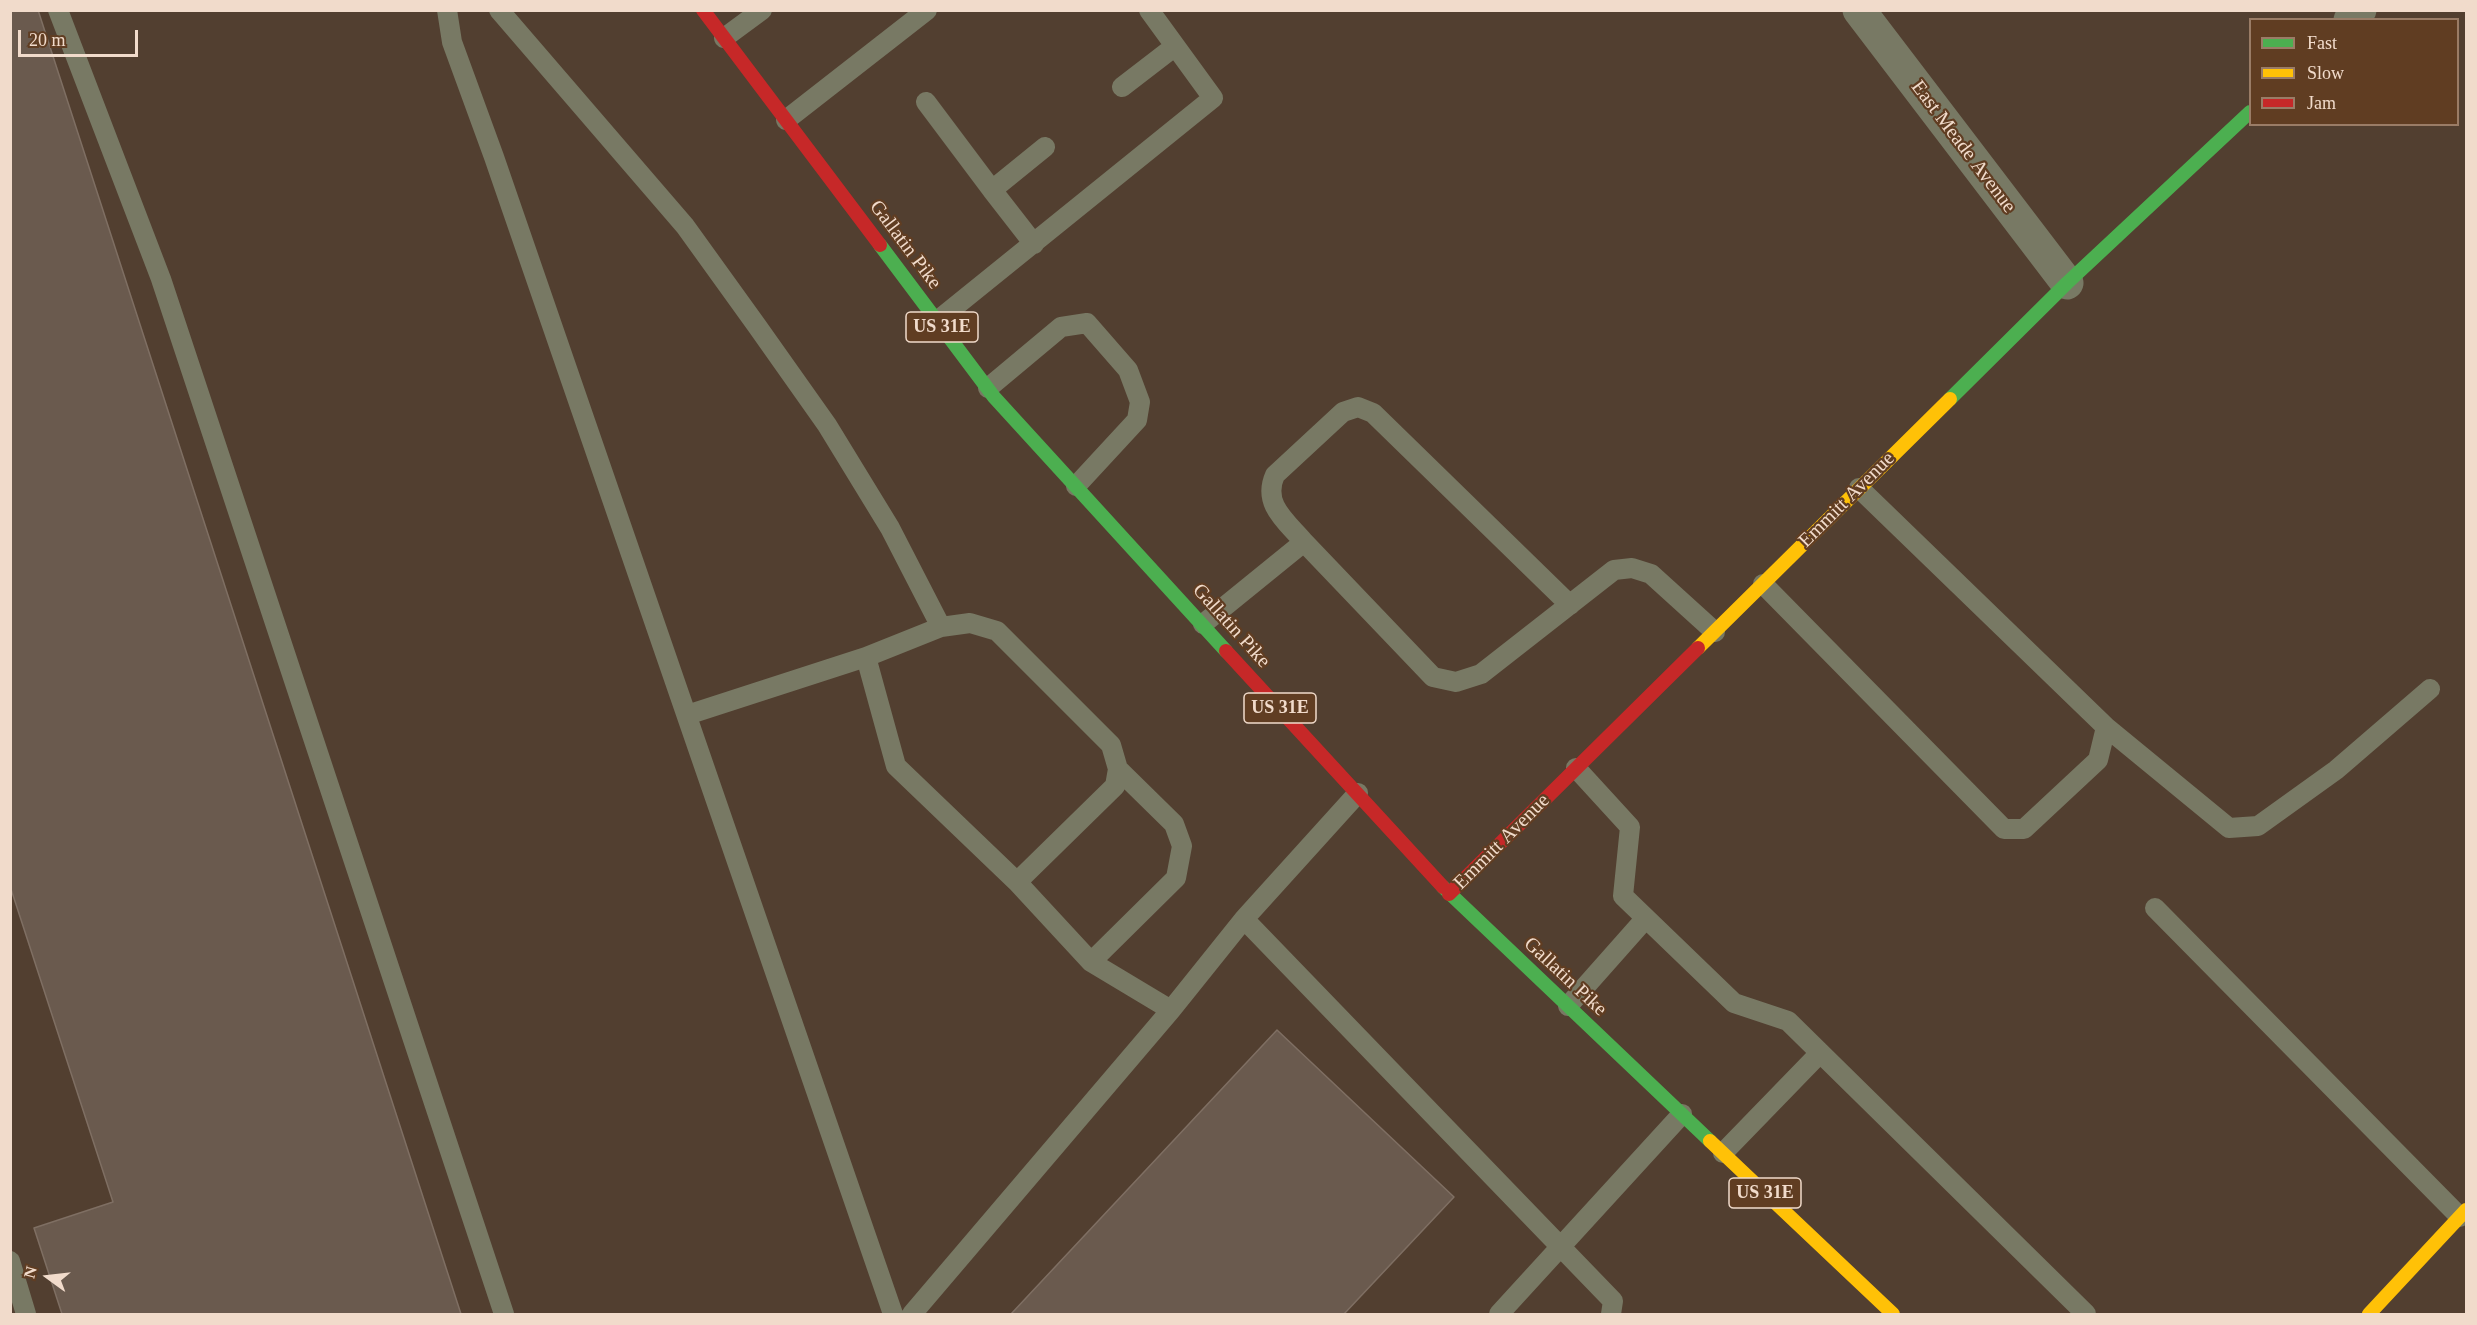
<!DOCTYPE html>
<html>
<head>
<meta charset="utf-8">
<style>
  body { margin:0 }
  #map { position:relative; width:2477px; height:1325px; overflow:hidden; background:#523f30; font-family:Georgia,serif }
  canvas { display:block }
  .frame { position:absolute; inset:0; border:12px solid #f1dbcb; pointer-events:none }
  .legend { position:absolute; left:2249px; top:18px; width:210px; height:108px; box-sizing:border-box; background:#603d22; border:2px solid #9a7c66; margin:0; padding:8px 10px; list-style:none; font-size:18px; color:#f1dbcb }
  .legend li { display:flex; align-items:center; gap:12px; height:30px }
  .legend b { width:30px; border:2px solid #9a7c66 }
  .north { position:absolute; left:18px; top:1247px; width:60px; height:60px; -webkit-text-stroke:4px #603d22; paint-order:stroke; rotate:285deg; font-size:16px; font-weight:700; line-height:24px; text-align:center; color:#f1dbcb }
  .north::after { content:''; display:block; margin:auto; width:21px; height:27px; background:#f1dbcb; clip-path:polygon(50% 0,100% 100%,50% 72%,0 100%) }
  .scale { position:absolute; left:18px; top:30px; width:120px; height:27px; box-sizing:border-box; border:3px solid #f1dbcb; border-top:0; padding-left:8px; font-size:18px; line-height:21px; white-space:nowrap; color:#f1dbcb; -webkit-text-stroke:4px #603d22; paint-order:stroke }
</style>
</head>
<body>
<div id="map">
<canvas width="2477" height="1325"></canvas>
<div class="frame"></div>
<ul class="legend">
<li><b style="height:8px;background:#4caf50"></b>Fast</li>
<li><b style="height:8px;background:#ffc107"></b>Slow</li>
<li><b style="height:8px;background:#c62828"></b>Jam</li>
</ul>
<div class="north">N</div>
<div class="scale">20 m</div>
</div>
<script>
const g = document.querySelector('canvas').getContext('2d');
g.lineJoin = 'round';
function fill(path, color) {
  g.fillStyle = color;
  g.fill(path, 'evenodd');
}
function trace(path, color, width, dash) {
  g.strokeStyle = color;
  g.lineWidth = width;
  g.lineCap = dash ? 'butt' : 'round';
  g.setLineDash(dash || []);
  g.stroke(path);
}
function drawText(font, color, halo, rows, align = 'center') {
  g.font = font + ' Georgia,serif';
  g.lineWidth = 4.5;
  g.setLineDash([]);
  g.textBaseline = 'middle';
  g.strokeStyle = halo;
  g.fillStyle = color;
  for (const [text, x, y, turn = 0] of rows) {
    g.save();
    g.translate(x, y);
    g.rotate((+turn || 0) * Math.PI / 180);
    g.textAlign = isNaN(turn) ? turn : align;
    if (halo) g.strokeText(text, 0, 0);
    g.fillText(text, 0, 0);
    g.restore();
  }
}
const building = new Path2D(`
  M10 10H38L461 1314H62L34 1228 113 1202 10 886Z
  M1277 1030 1454 1197 1344 1314H1011Z`);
fill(building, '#6a5a4e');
trace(building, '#7f6f63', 1.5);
trace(new Path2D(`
  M58 10 161 279 504 1314
  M447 10 452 42 494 157 893 1314
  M499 10 685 226 757 326 827 425 890 528 941 627 866 657
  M724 38 762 10
  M1122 87 1174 47
  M926 102 992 190
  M786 120 927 10
  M1034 244 992 190 1045 147
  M937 321 1213 98 1149 10
  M988 388 1061 327 1087 323 1128 370 1140 402 1137 420 1076 486
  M1304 542C1286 521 1262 504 1275 475L1343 412 1358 407 1373 413 1570 605
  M1763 584 2004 829H2024L2098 760 2106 727 1859 488
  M1203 624 1304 542 1433 677 1456 682 1481 674 1614 570 1632 568 1651 574 1715 632
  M941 627 970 623 997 631 1111 745 1118 769 1115 786 1017 882
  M687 715 866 657 896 766 1017 882 1091 962 1171 1010
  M2106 727 2229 828 2258 826 2336 770 2430 689
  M1576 768 1630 827 1623 896 1734 1003 1788 1021 2086 1314
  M2155 908 2460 1217
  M1244 919 1613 1301 1611 1314
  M1091 962 1176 878 1182 846 1174 824 1118 769
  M1568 1006 1646 918
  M1723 1153 1820 1053
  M10 1261 26 1314
  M912 1314 1171 1010 1244 919 1358 793
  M1499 1314 1682 1114`), '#787964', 20);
trace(new Path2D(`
  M1859 10 2067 283
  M2350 20 2360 10`), '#787964', 33);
trace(new Path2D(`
  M880 245 994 397 1226 651
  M1950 399 2067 283 2250 112
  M1443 887 1710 1141`), '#4caf50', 14);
trace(new Path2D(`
  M1698 648 1950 399
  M1710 1141 1893 1314
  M2369 1314 2466 1210`), '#ffc107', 14);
trace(new Path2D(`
  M703 10 880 245
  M1226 651 1443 887
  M1449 894 1698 648`), '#c62828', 14);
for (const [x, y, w] of [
  [942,327,72],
  [1280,708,72],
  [1765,1193,72]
]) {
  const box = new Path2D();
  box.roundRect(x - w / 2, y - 15, w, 30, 4.5);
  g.fillStyle = '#603d22';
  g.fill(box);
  trace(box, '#f1dbcb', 1.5);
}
drawText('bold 18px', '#f1dbcb', null, [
  ["US 31E",942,327],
  ["US 31E",1280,708],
  ["US 31E",1765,1193]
]);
drawText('20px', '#f1dbcb', '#603d22', [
  ["East Meade Avenue",1963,147,53],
  ["Gallatin Pike",905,245,53],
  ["Emmitt Avenue",1847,500,-45],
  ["Gallatin Pike",1231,626,48],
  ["Emmitt Avenue",1502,842,-45],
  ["Gallatin Pike",1565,977,43]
]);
</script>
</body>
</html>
